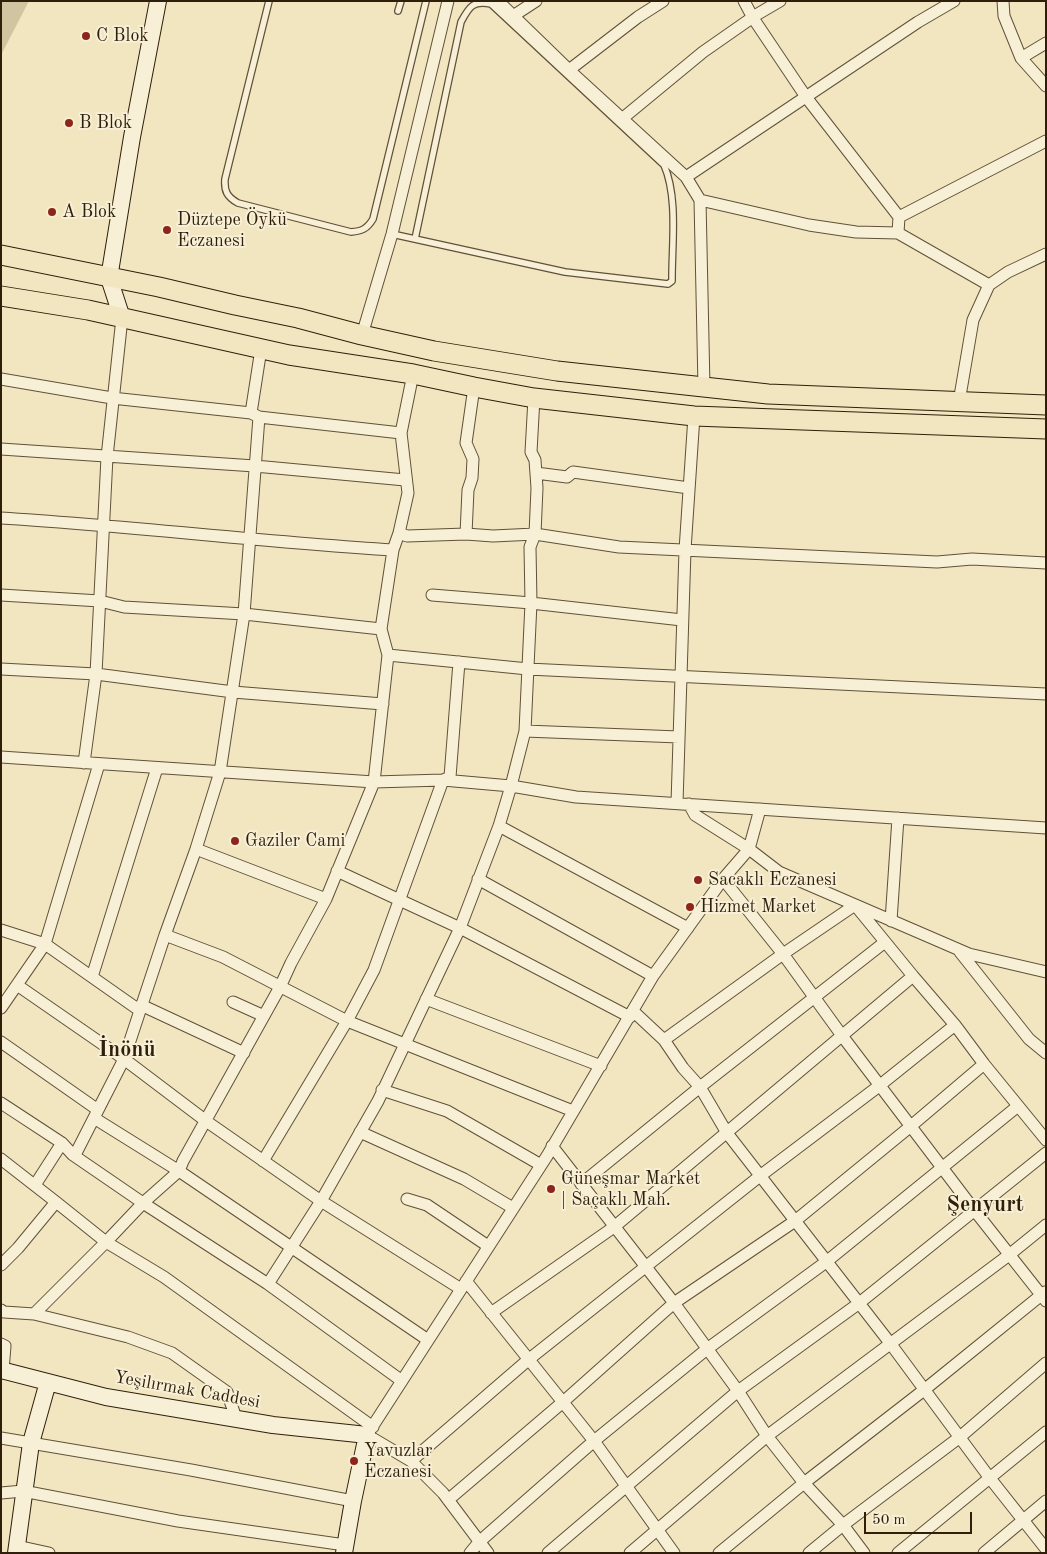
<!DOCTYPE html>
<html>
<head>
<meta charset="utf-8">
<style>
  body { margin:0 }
  #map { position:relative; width:1047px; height:1554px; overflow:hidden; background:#f2e6c0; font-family:"Old Standard TT",serif }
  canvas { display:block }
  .frame { position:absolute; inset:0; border:2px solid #2f1f0a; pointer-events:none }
  .scale { position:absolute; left:864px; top:1512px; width:108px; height:22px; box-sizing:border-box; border:2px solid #2f1f0a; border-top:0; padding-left:6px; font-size:15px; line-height:18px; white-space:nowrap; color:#2f1f0a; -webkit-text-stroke:4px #f7efd6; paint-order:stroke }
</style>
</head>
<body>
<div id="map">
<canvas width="1047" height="1554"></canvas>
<div class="frame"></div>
<div class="scale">50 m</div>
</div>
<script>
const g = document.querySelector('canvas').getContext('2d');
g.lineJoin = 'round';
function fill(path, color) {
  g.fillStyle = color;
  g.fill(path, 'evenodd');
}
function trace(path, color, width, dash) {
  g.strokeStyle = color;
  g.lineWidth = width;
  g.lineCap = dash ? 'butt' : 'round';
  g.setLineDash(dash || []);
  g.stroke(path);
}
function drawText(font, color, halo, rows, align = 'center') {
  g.font = font + ' "Old Standard TT",serif';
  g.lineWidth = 4;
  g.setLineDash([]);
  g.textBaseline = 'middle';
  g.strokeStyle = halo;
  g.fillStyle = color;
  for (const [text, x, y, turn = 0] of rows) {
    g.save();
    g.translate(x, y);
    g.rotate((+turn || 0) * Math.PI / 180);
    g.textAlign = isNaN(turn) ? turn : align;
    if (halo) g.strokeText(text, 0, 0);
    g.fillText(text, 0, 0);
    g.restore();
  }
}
fill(new Path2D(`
  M1 1H29L1 55Z`), '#d1c4a1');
const lane = new Path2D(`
  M269 1 225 179C224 191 227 197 238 203L351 232C362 231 367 229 373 219L426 1
  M398 11 401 1
  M392 234 565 272 668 284 672 281V278C672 243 678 197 664 165L491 4C473 0 469 7 461 22L415 239`);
const street = new Path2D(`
  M498 1 569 70 686 177 700 200 809 225 856 232 898 233 989 285
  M744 1 753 18 806 97 899 217 898 233
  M1003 1 1004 16 1021 58 1046 86
  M513 16 536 1
  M1021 58 1046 43
  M569 70 638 17 663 1
  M623 118 703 52 756 15 780 1
  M686 177 918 22 954 1
  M700 200 704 387
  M899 217 1046 141
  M362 335 392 234 448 1
  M1 379 112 398 251 413 259 417 401 433
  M959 402 973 320 989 285 1008 272 1046 254
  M251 413 261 349
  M1 449 255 466 405 480
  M536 473 567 477 573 472 689 488
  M1 518C132 526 262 542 393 550
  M399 533 407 536 466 534 493 536 535 534 619 547 937 562 972 559 1046 563
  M466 534 468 490 472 478 473 459 466 443 474 387
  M1 595 100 601 124 607 244 614 381 629
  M432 595 531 603 682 620
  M388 655 528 669 1046 694
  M1 669 96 674 233 692 383 704
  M525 731 679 737
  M1 757 374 782 443 780 511 786 576 797 1046 828
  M84 763 96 674 107 457 122 318
  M677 803 685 550 694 416
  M689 804 695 815 749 849 779 872 969 954 1046 972
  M499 826 688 928
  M196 849 326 899
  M337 871 460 928 630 1017
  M478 879 653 976
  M723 879 783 954 843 1037 975 1211 1046 1301
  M891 921 898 818
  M1 930 45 944 139 1010
  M165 935 223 957 347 1021 573 1111
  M960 952 1029 1039 1046 1053
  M92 977 157 768
  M17 985 124 1059 206 1121 321 1201 461 1289
  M426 999 601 1066
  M233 1002 264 1016
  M141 1005 244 1053
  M1 1008 45 944 99 764
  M633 1011 664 1040 683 1068 700 1087 727 1133 890 1343 989 1477 1046 1549
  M664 1040 783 954 855 905 913 976 955 1025 984 1064 1046 1140
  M1 1042 98 1110
  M382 1090 447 1111 541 1165
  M1 1103 62 1143 73 1155 143 1203 268 1284 402 1381
  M94 1118 179 1171 428 1340
  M360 1132 464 1179 513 1208
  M552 1146 674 1303 738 1391 767 1436 804 1483 843 1525 864 1553
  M75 1155 124 1059 165 935 196 849 220 772 244 614 259 417
  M1 1159 56 1202 106 1242 164 1277 373 1427
  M263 1161 347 1021 374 970 443 780 450 777 459 662
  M581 1184 700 1087 885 942
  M35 1185 62 1143
  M407 1199 427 1205 488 1246
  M1 1265 18 1248 56 1202
  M466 1281 594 1441 674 1553
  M268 1284 321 1201 378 1101 460 928 499 826 511 786 525 731 531 603 530 547 535 534 537 488 535 460 531 452 534 398
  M1 1310 4 1312 34 1314 128 1337 172 1353 227 1392 236 1418
  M491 1313 614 1227 913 976
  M34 1314 106 1242 143 1203 179 1171 183 1161 280 987 291 963 326 899 374 782 388 655 381 629 393 550 399 533 408 493 401 433 413 374
  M1 1344 5 1346 3 1371
  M1 1438 191 1470 353 1501
  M411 1461 528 1360 760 1176 879 1086 955 1025
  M1 1493 23 1491 178 1521 345 1545
  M448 1500 563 1402 674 1303 795 1221 911 1126 984 1064
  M17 1546 49 1553
  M470 1553 479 1542 594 1441 707 1349 826 1262 1018 1106
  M488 1553 443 1493 411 1461 367 1435 547 1156 653 976 723 879 749 849 760 809
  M548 1553 738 1391 858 1304 1046 1153
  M630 1553 767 1436 1009 1255 1046 1225
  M719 1553 804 1483 924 1390 1045 1292
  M809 1553 843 1525 960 1437 1046 1363
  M898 1553 1046 1432
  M984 1553 1046 1501`);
const secondary = new Path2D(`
  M122 318 109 278 132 137 158 1
  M1 1370 106 1397 273 1425 367 1435 353 1501 344 1553
  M16 1553 31 1443 48 1382`);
const primary = new Path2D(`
  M1 255 159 287 235 305 298 318 362 335 434 351 557 371 768 394 1046 405
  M1 296 88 310 289 355 413 374 474 387 534 398 694 416 1046 429`);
trace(lane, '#605138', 8);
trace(street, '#605138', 13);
trace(secondary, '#2f1f0a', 18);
trace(primary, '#2f1f0a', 21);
trace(lane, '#f7efd6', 5.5);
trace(street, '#f7efd6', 11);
trace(secondary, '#f7efd6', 16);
trace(primary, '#f2e6c0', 19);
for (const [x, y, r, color] of [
  [86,36,5,"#8f2418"],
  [69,123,5,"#8f2418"],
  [52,212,5,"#8f2418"],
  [167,230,5,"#8f2418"],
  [235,841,5,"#8f2418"],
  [698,880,5,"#8f2418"],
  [690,907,5,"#8f2418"],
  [551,1189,5,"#8f2418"],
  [354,1461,5,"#8f2418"]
]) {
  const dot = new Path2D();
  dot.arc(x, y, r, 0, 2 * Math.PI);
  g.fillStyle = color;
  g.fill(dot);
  trace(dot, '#f7efd6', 2);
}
drawText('18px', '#2f1f0a', '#f7efd6', [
  ["C Blok",96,36],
  ["B Blok",79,123],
  ["A Blok",62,212],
  ["Düztepe Öykü",177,220],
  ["Eczanesi",177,241],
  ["Gaziler Cami",245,841],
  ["Sacaklı Eczanesi",708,880],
  ["Hizmet Market",700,907],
  ["Güneşmar Market",561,1179],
  ["| Saçaklı Mah.",561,1200],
  ["Yavuzlar",364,1451],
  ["Eczanesi",364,1472]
], 'left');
drawText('18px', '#2f1f0a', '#f7efd6', [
  ["Yeşilırmak Caddesi",187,1390,10]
]);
drawText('bold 22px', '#2f1f0a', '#f7efd6', [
  ["İnönü",127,1050],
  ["Şenyurt",985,1205]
]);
</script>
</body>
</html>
